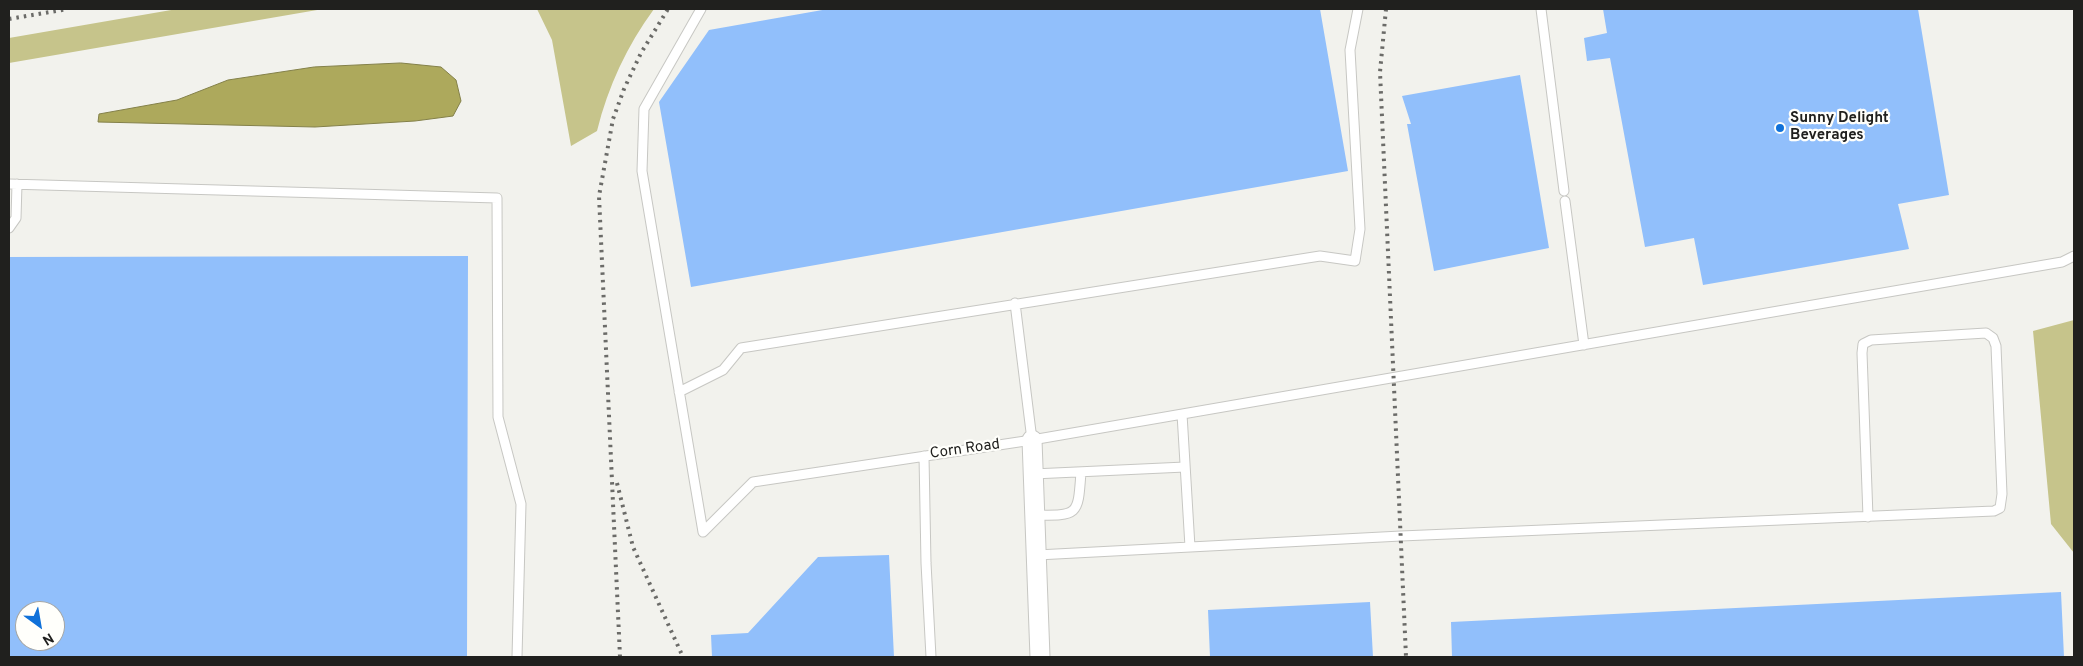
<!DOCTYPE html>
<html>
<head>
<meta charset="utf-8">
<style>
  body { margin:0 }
  #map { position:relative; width:2083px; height:666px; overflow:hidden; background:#f2f2ed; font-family:Overpass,sans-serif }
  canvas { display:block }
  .frame { position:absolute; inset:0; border:10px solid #20201e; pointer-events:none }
  .north { position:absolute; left:15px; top:601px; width:50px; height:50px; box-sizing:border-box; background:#fffffb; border:1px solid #a6a6a3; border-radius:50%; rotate:148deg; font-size:14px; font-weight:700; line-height:20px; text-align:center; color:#20201e }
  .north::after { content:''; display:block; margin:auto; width:18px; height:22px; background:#1071d9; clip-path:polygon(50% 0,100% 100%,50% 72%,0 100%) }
</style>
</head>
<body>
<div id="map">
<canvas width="2083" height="666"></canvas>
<div class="frame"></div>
<div class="north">N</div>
</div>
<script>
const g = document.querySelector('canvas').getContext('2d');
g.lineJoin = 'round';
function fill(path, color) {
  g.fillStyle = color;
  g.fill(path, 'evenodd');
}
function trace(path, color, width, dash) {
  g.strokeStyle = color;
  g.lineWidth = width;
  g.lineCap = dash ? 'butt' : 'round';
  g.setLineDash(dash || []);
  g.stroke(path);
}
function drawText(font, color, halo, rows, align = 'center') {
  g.font = font + ' Overpass,sans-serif';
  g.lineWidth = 4.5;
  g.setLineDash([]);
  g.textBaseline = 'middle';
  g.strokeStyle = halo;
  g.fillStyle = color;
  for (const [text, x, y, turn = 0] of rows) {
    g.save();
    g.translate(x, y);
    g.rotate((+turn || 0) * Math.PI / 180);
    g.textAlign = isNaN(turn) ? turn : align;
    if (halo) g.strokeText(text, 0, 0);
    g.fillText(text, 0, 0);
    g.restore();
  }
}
fill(new Path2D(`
  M177 9H323L9 63V38Z
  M537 9H654C627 46 608 86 597 131L571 146 552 40Z
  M2074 320V553L2051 524 2033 331Z`), '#c6c48b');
const water = new Path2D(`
  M401 63 441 67 456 80 461 101 453 116 415 121 315 127 98 122 99 114 177 100 228 80 314 67Z`);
fill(water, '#ada95c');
trace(water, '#838049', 1);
fill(new Path2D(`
  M828 9H1320L1348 171 691 287 659 102 709 30Z
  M1603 9H1918L1949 195 1898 204 1909 249 1703 285 1694 238 1645 247 1610 58 1587 61 1584 38 1607 33Z
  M1520 75 1549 248 1434 271 1407 124H1411L1402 96Z
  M468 256 467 657H9V257ZM25 611H55V641H25Z
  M889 555 894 657H712L711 635 748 633 818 557Z
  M2061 592 2064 657H1452L1451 622Z
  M1370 602 1373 657H1210L1208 610Z`), '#91bffb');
const lane = new Path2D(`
  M701 9 644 109 642 171 703 532
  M1541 9 1564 191
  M9 184 497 198 498 417 521 504 517 657
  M1565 201 1584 345
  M9 228 16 218 17 184
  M1015 303 1032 440
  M679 392 723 370 741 348 1320 256 1355 261 1360 229 1350 50 1358 9
  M1182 414 1190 547
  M924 456 926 563 931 657
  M1033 474 1185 467
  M1035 515C1079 516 1078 515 1081 472
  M703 532 753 482 1032 440 2062 262 2074 256
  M1037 555 1401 536 1994 511 2000 508 2002 494 1996 346 1993 338 1986 333 1871 340 1863 344 1862 353 1868 517`);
const street = new Path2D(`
  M1032 440 1040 657`);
trace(lane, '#c7c7c3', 11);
trace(street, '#c7c7c3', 21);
trace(lane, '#fff', 9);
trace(street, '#fff', 19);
trace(new Path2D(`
  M1386 9 1380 72 1406 657
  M9 19 68 9
  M617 483 633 547 683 657
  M620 657 599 196 613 119 624 89 641 53 668 9`), '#6b6b68', 4, [2.5, 5]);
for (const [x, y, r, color] of [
  [1780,128,5,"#1071d9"]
]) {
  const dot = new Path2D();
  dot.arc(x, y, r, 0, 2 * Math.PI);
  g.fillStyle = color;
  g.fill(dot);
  trace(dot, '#fffffb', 2);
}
drawText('bold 15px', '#20201e', '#fffffb', [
  ["Sunny Delight",1790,119],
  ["Beverages",1790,136]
], 'left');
drawText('15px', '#20201e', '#fffffb', [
  ["Corn Road",965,450,-8]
]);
</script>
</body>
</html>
